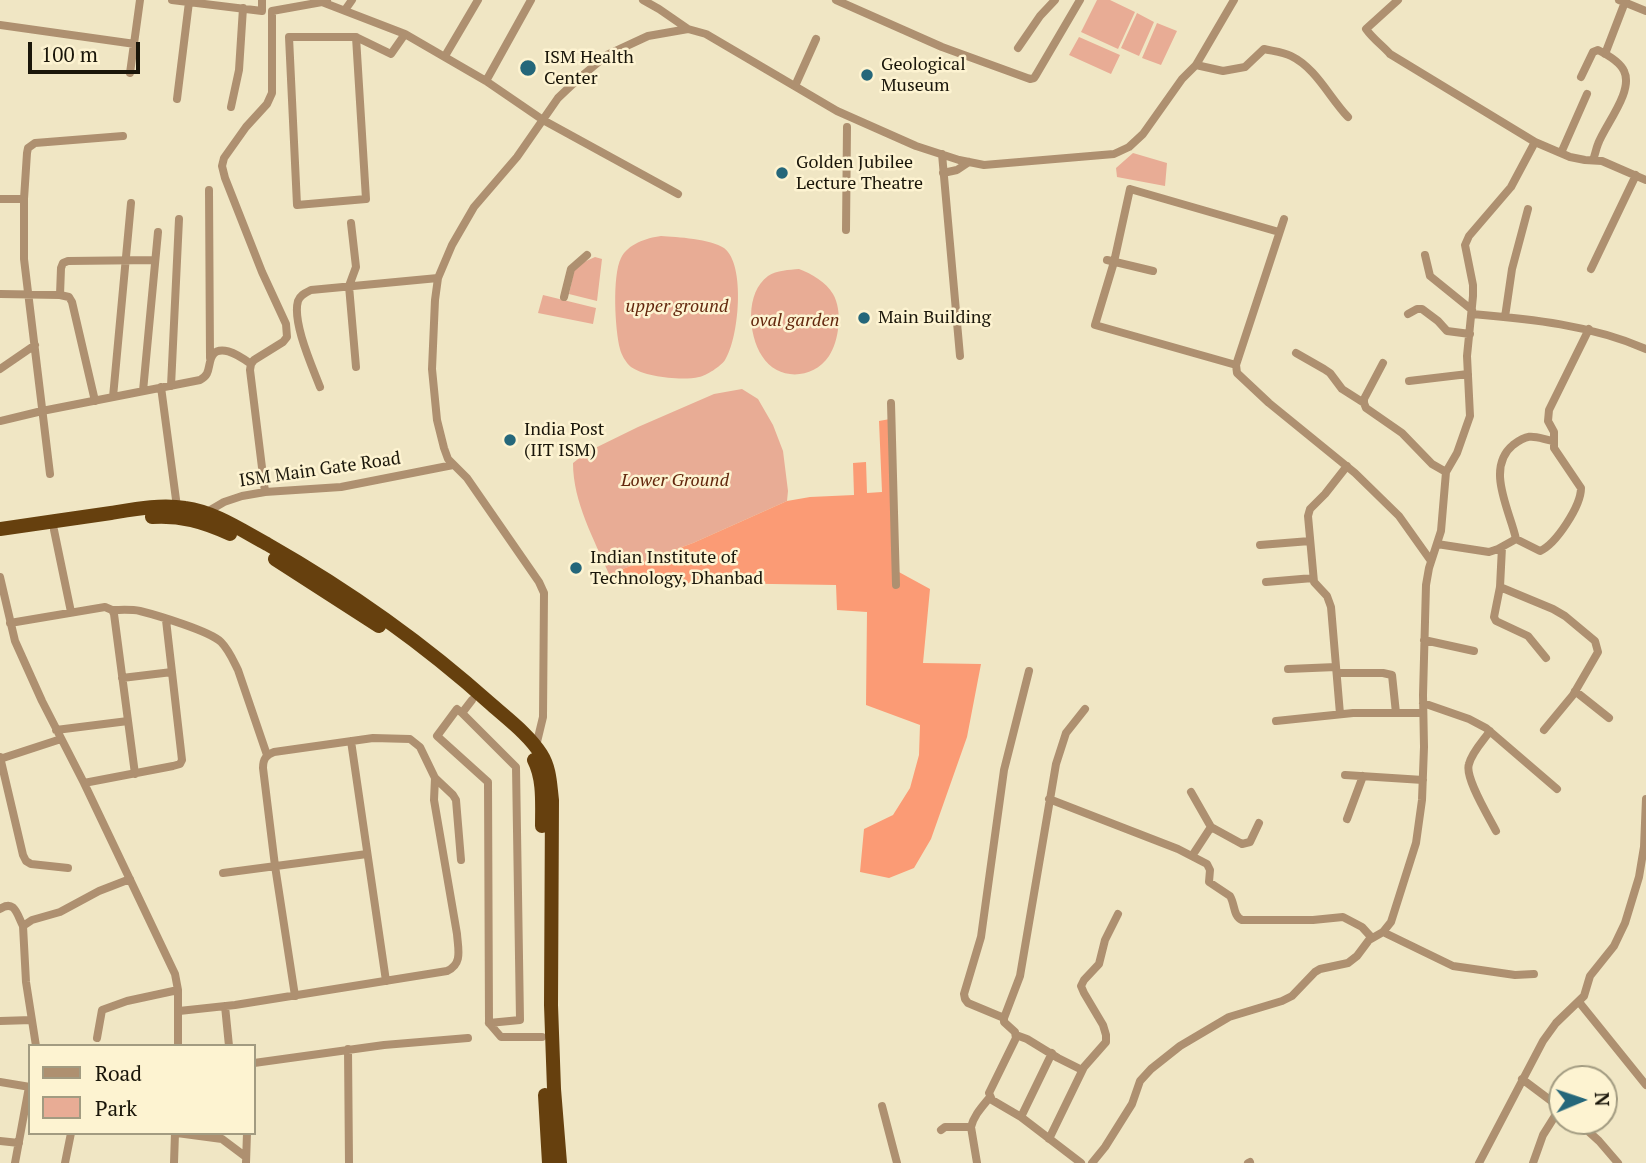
<!DOCTYPE html>
<html>
<head>
<meta charset="utf-8">
<style>
  body { margin:0 }
  #map { position:relative; width:1646px; height:1163px; overflow:hidden; background:#f0e6c4; font-family:"PT Serif",serif }
  canvas { display:block }
  .legend { position:absolute; left:28px; top:1044px; width:228px; height:91px; box-sizing:border-box; background:#fdf3d1; border:2px solid #a29b81; margin:0; padding:9px 12px; list-style:none; font-size:21px; color:#1a160a }
  .legend li { display:flex; align-items:center; gap:14px; height:35px }
  .legend b { width:35px; border:2px solid #a29b81 }
  .north { position:absolute; left:1548px; top:1065px; width:70px; height:70px; box-sizing:border-box; background:#fdf3d1; border:2px solid #a29b81; border-radius:50%; rotate:88deg; font-size:19px; font-weight:700; line-height:28px; text-align:center; color:#1a160a }
  .north::after { content:''; display:block; margin:auto; width:24px; height:32px; background:#25677a; clip-path:polygon(50% 0,100% 100%,50% 72%,0 100%) }
  .scale { position:absolute; left:28px; top:42px; width:112px; height:32px; box-sizing:border-box; border:4px solid #1a160a; border-top:0; padding-left:9px; font-size:21px; line-height:24px; white-space:nowrap; color:#1a160a; -webkit-text-stroke:5px #fdf3d1; paint-order:stroke }
</style>
</head>
<body>
<div id="map">
<canvas width="1646" height="1163"></canvas>
<ul class="legend">
<li><b style="height:9px;background:#ae9070"></b>Road</li>
<li><b style="height:19px;background:#e8ac95"></b>Park</li>
</ul>
<div class="north">N</div>
<div class="scale">100 m</div>
</div>
<script>
const g = document.querySelector('canvas').getContext('2d');
g.lineJoin = 'round';
function fill(path, color) {
  g.fillStyle = color;
  g.fill(path, 'evenodd');
}
function trace(path, color, width, dash) {
  g.strokeStyle = color;
  g.lineWidth = width;
  g.lineCap = dash ? 'butt' : 'round';
  g.setLineDash(dash || []);
  g.stroke(path);
}
function drawText(font, color, halo, rows, align = 'center') {
  g.font = font + ' "PT Serif",serif';
  g.lineWidth = 5;
  g.setLineDash([]);
  g.textBaseline = 'middle';
  g.strokeStyle = halo;
  g.fillStyle = color;
  for (const [text, x, y, turn = 0] of rows) {
    g.save();
    g.translate(x, y);
    g.rotate((+turn || 0) * Math.PI / 180);
    g.textAlign = isNaN(turn) ? turn : align;
    if (halo) g.strokeText(text, 0, 0);
    g.fillText(text, 0, 0);
    g.restore();
  }
}
fill(new Path2D(`
  M1097 0H1110L1135 12 1118 49 1081 32Z
  M1137 13 1154 22 1139 56 1121 48Z
  M1157 23 1177 31 1161 65 1142 58Z
  M1079 37 1120 55 1111 74 1069 55Z
  M1133 153 1167 163 1165 186 1117 177 1116 168Z
  M661 236C677 237 711 239 724 248 746 264 739 339 725 360 721 366 706 376 699 377 682 381 645 377 631 367 626 363 621 354 620 349 615 330 612 276 621 258 628 244 646 238 661 236Z
  M595 257 602 259 597 301 569 294 575 266Z
  M799 269C812 274 826 282 833 294 843 311 839 341 829 356 813 380 777 381 762 356 748 334 745 293 768 276 777 270 789 270 799 269Z
  M543 295 596 308 593 324 538 313Z
  M742 389 758 399 773 425 783 451 788 491 787 501 693 543 609 574C594 539 573 502 573 463L587 452 638 427 714 394Z`), '#e8ac95');
fill(new Path2D(`
  M890 419 897 571 930 589 923 663 981 664 967 737 931 839 914 868 889 878 860 872 864 829 893 815 910 788 919 755 920 725 866 705 867 612 837 610 836 585 708 583 609 584V574L693 543 787 501 810 497 854 495 853 463 866 462 867 493 882 492 879 421Z`), '#fb9b75');
trace(new Path2D(`
  M172 0 262 11V0
  M643 0 659 9 688 29
  M836 0 942 47 1030 79 1034 78 1036 75 1080 0
  M1398 0 1366 29C1373 39 1382 45 1390 54L1535 142 1570 157 1585 160 1602 161 1646 180
  M1619 0 1646 11
  M322 2 405 34 486 81 543 120 678 194
  M345 10 352 0
  M0 25 135 44
  M356 37 366 199 297 205 289 37H356L391 54 405 34
  M1018 48 1040 16 1055 0
  M1605 54 1625 2
  M445 56 478 0
  M1196 65 1223 71 1245 67 1264 49C1272 51 1283 52 1291 56 1316 68 1329 97 1348 117
  M130 73 140 0
  M1581 77 1593 52 1598 50C1606 54 1620 62 1624 71 1634 91 1605 125 1598 144 1596 149 1595 155 1593 160
  M486 81 531 0
  M795 86 816 39
  M177 99 189 2
  M231 107 239 70 243 8
  M1561 153 1587 94
  M942 154 960 356
  M943 173 957 170 969 162
  M209 190 210 358
  M0 199H24
  M1284 219 1236 365 1237 373 1269 403 1355 473 1399 516 1431 561
  M351 223 356 267 349 286 356 367
  M846 230 847 127
  M1425 255 1430 276 1472 310
  M1107 260 1153 271
  M1591 269 1636 175
  M0 294 60 295 69 297 72 302 95 401
  M60 295 61 268 63 263 68 261 155 260
  M564 297 571 269 587 255
  M1408 314 1417 309H1422L1438 321 1447 331 1470 334
  M1472 314C1531 319 1591 325 1646 349
  M1505 317 1512 269 1528 209
  M1296 353 1324 369 1330 373 1342 389 1364 403
  M1383 363 1364 399V403L1366 408 1402 433 1432 464 1446 472
  M1236 365 1095 325 1114 262 1130 189 1279 232
  M0 369 35 345
  M1409 381 1468 374
  M171 386 179 219
  M161 387 177 507
  M320 387C312 366 292 322 298 301 300 295 305 293 311 290L438 278
  M143 391 158 232
  M113 397 131 203
  M891 403 896 585
  M0 421 42 411 200 380C209 375 208 370 210 362 215 339 240 356 251 364
  M50 474 24 259V199L27 153 28 148 35 143 123 136
  M265 492 250 370 251 364 254 360 283 342 287 337 286 324 262 272 225 178 222 166 224 158 246 127 267 104 272 93V11L322 2 327 0
  M207 512 224 502 242 496 265 492 341 487 453 465
  M54 530 71 612
  M1516 539C1510 511 1485 468 1513 445 1530 432 1534 437 1553 441
  M1437 544 1489 552 1498 549 1516 539 1540 551C1556 544 1581 506 1581 488L1554 448V432L1548 421 1549 410 1589 329
  M1260 545 1310 541
  M1502 547 1500 587 1494 617 1496 621 1528 636 1546 658
  M0 577 15 641 42 701 84 783 175 974 178 990V1046
  M1266 582 1313 578
  M1500 587 1553 609 1565 616 1595 641 1598 652 1573 695 1544 730
  M112 610C121 610 131 609 140 611 156 615 210 631 221 642 229 650 233 660 238 670L267 755
  M10 623 105 607 112 610 114 614 135 774
  M1424 640 1474 651
  M1288 669 1336 667
  M1337 673H1383L1392 675 1396 713
  M122 678 172 672
  M1575 691 1609 718
  M1423 703 1469 719 1486 728 1557 789
  M462 713 457 709 437 736 488 782 489 1023 520 1020 516 767 462 713 472 700
  M1340 714 1331 607 1327 596 1314 582 1308 516 1310 509 1325 494 1347 466
  M1276 721 1353 713H1423
  M56 730 128 721
  M1490 731C1483 741 1472 752 1469 764 1464 777 1489 817 1496 831
  M351 741 386 981
  M536 746 543 717 544 593 539 582 467 478 448 459 444 448 437 420 432 369 435 300 438 278 452 245 474 207 517 157 558 98 577 80 607 55 648 36 688 29 706 34 837 111 916 146 959 160 984 165 1114 154 1129 147 1143 134 1182 79 1196 65 1234 0
  M0 757 23 855 26 861 31 864 68 868
  M0 759 61 739
  M1345 775 1423 780
  M84 783 173 766 180 764 182 760 166 620
  M1191 792 1211 827 1242 844 1250 842 1259 823
  M1049 799 1178 849 1207 864 1210 870 1209 882 1230 896C1235 904 1233 916 1242 920H1313L1343 917 1362 927 1372 938
  M1347 819 1363 776
  M1192 856 1211 827
  M223 873 367 854
  M0 909C15 899 17 915 23 926
  M1383 932 1453 966 1515 975 1534 974
  M295 996 275 866 263 768C263 759 266 755 274 752L373 738 410 739 420 747 435 778 453 795 456 800 461 860
  M1579 1002 1646 1085
  M225 1006 229 1046
  M179 1011 235 1005 447 971C463 964 458 949 457 934L434 800 435 778
  M1004 1018 968 1003 965 999 964 994 981 937 1004 770 1029 671
  M0 1021 32 1020
  M489 1023 501 1037H542
  M1016 1035 1027 1039 1058 1058 1082 1070
  M97 1038 102 1010 127 1001 178 990
  M36 1046 26 982 23 926 32 920 60 912 99 891 130 879
  M348 1049 349 1163
  M254 1063 384 1045 468 1038
  M1522 1079 1562 1109
  M0 1082 30 1087
  M882 1106 897 1163
  M1021 1117 1052 1053
  M1577 1121 1599 1141 1618 1163
  M941 1130 945 1127H971
  M177 1133 222 1139 246 1157
  M1049 1139 1084 1067 1106 1042V1035L1103 1025 1084 993 1081 986 1084 980 1099 964 1105 940 1118 914
  M0 1141 19 1143
  M15 1163 29 1087
  M65 1163 71 1133
  M174 1163 175 1133
  M246 1163 247 1133
  M977 1163 971 1127C974 1115 982 1107 990 1097
  M1081 1163 1021 1117 992 1100 989 1093 1016 1038 1015 1032 1004 1022V1018L1020 976 1056 764 1066 733 1085 709
  M1092 1163 1105 1147 1132 1104 1140 1081 1151 1069 1180 1046 1229 1017 1282 1001 1292 996 1315 972 1320 969 1348 963 1357 956 1369 940 1383 932 1391 922 1416 843 1422 800 1424 747 1423 695 1426 585 1429 568 1441 531 1446 472 1457 453 1470 416 1467 356 1473 296V285L1465 245 1469 236 1511 187 1535 142
  M1248 1163 1250 1162
  M1479 1163 1543 1041 1556 1023 1584 996 1590 976 1614 946 1625 923 1639 877 1644 847 1646 799
  M1533 1163 1543 1135 1560 1108`), '#ae9070', 8);
trace(new Path2D(`
  M152 517C180 515 204 522 230 534
  M0 529C37 524 74 518 111 513 135 509 161 504 185 508 215 512 241 530 267 544 348 590 423 643 492 705 509 720 529 735 541 754 550 768 550 784 552 800L551 1005 554 1089 560 1163
  M275 559 379 626
  M534 760C544 779 542 804 542 826
  M545 1095 549 1163`), '#66400e', 14);
for (const [x, y, r, color] of [
  [528,68,9,"#25677a"],
  [867,75,7,"#25677a"],
  [782,173,7,"#25677a"],
  [864,318,7,"#25677a"],
  [510,440,7,"#25677a"],
  [576,568,7,"#25677a"]
]) {
  const dot = new Path2D();
  dot.arc(x, y, r, 0, 2 * Math.PI);
  g.fillStyle = color;
  g.fill(dot);
  trace(dot, '#fdf3d1', 2.5);
}
drawText('18px', '#1a160a', '#fdf3d1', [
  ["ISM Health",544,58],
  ["Center",544,79],
  ["Geological",881,65],
  ["Museum",881,86],
  ["Golden Jubilee",796,163],
  ["Lecture Theatre",796,184],
  ["Main Building",878,318],
  ["India Post",524,430],
  ["(IIT ISM)",524,451],
  ["Indian Institute of",590,558],
  ["Technology, Dhanbad",590,579]
], 'left');
drawText('italic 18px', '#63270d', '#fdf3d1', [
  ["upper ground",677,307],
  ["oval garden",795,321],
  ["Lower Ground",675,481]
]);
drawText('18px', '#1a160a', '#fdf3d1', [
  ["ISM Main Gate Road",320,470,-8]
]);
</script>
</body>
</html>
